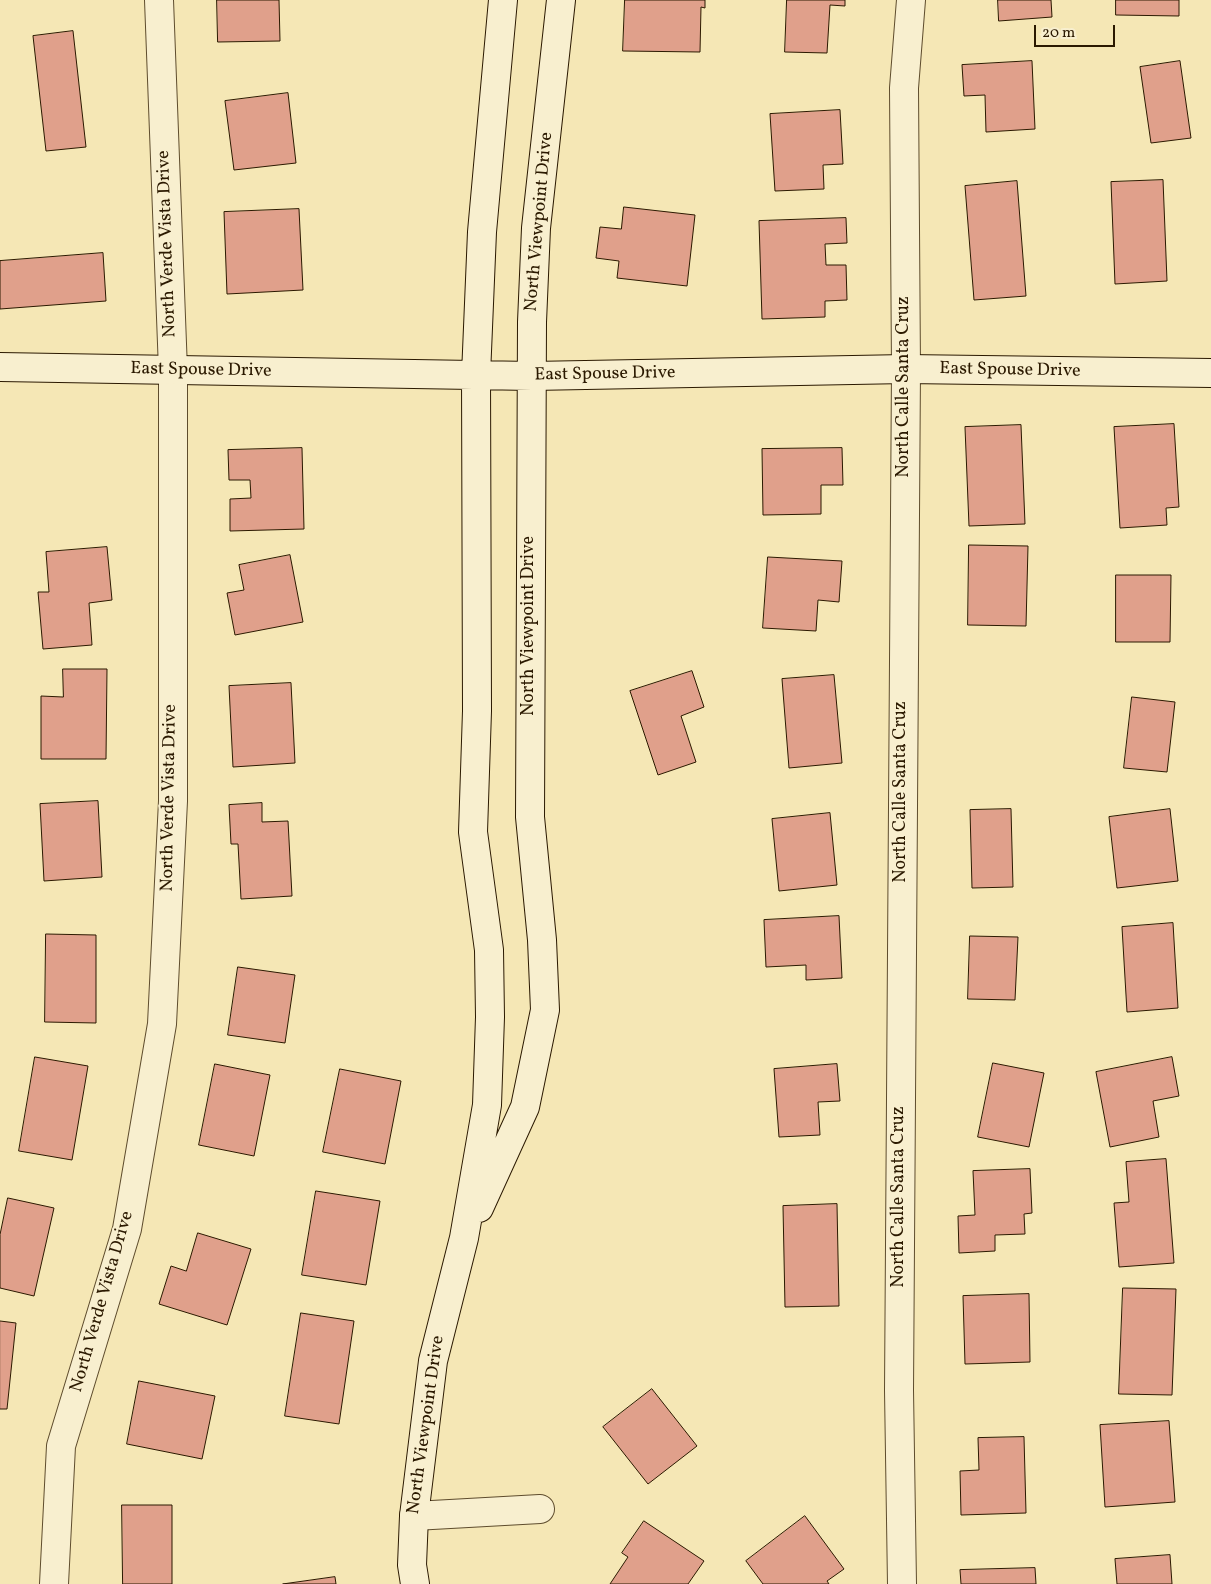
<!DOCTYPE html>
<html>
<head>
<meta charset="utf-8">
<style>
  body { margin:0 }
  #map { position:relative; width:1211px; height:1584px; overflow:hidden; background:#f5e7b5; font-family:Vollkorn,serif }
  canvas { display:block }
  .scale { position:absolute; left:1034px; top:25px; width:81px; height:22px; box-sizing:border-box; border:2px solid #2b1900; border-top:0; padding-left:6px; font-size:15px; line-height:18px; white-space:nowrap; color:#2b1900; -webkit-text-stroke:4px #f8efcf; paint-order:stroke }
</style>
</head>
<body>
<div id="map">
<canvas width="1211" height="1584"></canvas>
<div class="scale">20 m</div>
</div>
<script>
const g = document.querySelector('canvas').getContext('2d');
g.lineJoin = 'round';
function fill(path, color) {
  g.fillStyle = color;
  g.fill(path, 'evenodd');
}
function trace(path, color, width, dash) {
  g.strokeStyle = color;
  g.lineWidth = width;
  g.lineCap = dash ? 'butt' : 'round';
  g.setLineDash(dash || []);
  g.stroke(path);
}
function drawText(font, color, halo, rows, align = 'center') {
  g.font = font + ' Vollkorn,serif';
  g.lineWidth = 4;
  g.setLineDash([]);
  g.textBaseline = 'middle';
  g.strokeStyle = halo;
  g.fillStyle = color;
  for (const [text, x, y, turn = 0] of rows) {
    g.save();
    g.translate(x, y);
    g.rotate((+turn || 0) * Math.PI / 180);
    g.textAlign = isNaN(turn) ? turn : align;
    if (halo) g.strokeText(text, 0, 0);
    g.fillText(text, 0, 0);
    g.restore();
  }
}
const building = new Path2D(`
  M217 0H279L280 41 218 42Z
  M625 0H705V8L701 7 700 52 623 51Z
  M787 0H845V6L830 5 827 53 785 52Z
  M998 0H1051L1052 17 999 21Z
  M1116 0H1179V16L1116 15Z
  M73 31 86 147 46 151 33 36Z
  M1032 61 1035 129 986 132 985 95 964 96 962 65Z
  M1180 61 1191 138 1151 143 1140 67Z
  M288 93 296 163 234 170 225 101Z
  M840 110 843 164 823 165 824 189 775 191 770 114Z
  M1163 180 1167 281 1115 284 1111 182Z
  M1017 181 1026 296 974 300 965 186Z
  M624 207 695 215 687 286 617 278 619 261 596 258 600 227 621 229Z
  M299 209 303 290 227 294 224 212Z
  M846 218 847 243 825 244 826 265H846L847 300 825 301V317L762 319 759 221Z
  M103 253 106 301 0 309V261Z
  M1174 424 1179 507 1166 508 1167 525 1120 528 1114 427Z
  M1021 425 1025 524 969 526 965 427Z
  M302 448 304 529 230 531V499L251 498 250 480H229L228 450Z
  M842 448 843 485H821V514L763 515 762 449Z
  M969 545 1028 546 1026 626 968 625Z
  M107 547 112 600 89 603 92 645 43 649 38 592H49L46 552Z
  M290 555 303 622 235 635 227 593 244 590 239 565Z
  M768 557 842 561 839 602 818 600 816 631 763 628Z
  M1116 575H1171L1170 642H1116Z
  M63 669H107L106 759H41V696L63 697Z
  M692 671 704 707 681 716 696 762 658 775 630 691Z
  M834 675 842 763 789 768 782 679Z
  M291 683 295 763 233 767 229 686Z
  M1132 697 1175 702 1167 772 1124 768Z
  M98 801 102 877 44 881 40 804Z
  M262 803V822L288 821 292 896 241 899 238 844H231L229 805Z
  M1011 809 1013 887 972 888 970 810Z
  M1170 809 1178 881 1117 888 1109 817Z
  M830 813 837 885 779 891 772 819Z
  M839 916 842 978 806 980V965L766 967 764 920Z
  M1173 923 1178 1008 1127 1012 1122 927Z
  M46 934 96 935V1023L45 1022Z
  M970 936 1018 937 1015 1000 968 999Z
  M238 967 295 975 285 1043 228 1035Z
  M35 1057 88 1066 72 1160 19 1151Z
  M1172 1057 1179 1096 1153 1101 1159 1137 1110 1147 1096 1072Z
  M993 1063 1044 1073 1029 1147 978 1137Z
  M215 1064 270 1075 254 1156 199 1145Z
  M837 1064 840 1101 818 1102 820 1135 779 1137 774 1069Z
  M340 1069 401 1081 385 1164 323 1152Z
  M1166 1159 1174 1263 1119 1267 1114 1203 1129 1202 1126 1162Z
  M1030 1169 1032 1213 1024 1214 1025 1234 995 1235V1251L959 1253 958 1216 975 1215 973 1171Z
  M316 1191 380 1201 366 1285 302 1275Z
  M8 1198 54 1208 34 1296 0 1288V1235Z
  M837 1204 839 1306 785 1307 783 1206Z
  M198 1233 251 1249 227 1325 159 1304 171 1266 186 1271Z
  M1123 1288 1176 1289 1172 1395 1119 1394Z
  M1029 1294 1030 1362 965 1364 963 1296Z
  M301 1313 354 1321 339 1424 285 1416Z
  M0 1321 16 1323 7 1409H0Z
  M139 1381 215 1396 202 1459 127 1444Z
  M652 1389 697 1446 648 1484 603 1427Z
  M1169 1421 1175 1502 1105 1507 1100 1425Z
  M1024 1437 1026 1513 961 1515 960 1471 979 1470 978 1438Z
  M122 1505H172V1584H123Z
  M805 1516 844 1569 827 1581 829 1584H763L746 1561Z
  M644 1521 704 1561 688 1584H610L628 1557 622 1553Z
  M1170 1555 1172 1584H1117L1115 1559Z
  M1035 1568 1036 1584H961L960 1570Z
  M335 1577 336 1584H283Z`);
fill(building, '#e0a08b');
trace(building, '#2b1900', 1);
const street = new Path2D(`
  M414 1516 540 1509
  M54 1584 61 1446 127 1229 162 1024 173 801V370L159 0
  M902 1584 899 1390 906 369 904 88 911 0`);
const secondary = new Path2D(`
  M0 367 532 376 906 369 1211 373
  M479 1208 525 1107 545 1010 542 940 530 817 532 322 536 228 561 0
  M415 1584 412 1565 414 1516 433 1361 464 1238 487 1105 490 1017 489 950 473 832 477 711 476 375 482 232 503 0`);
trace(street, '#5e4c2d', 30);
trace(secondary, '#2b1900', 30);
trace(street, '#f8efcf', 28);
trace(secondary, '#f8efcf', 28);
drawText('18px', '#2b1900', '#f8efcf', [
  ["North Viewpoint Drive",540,222,-85],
  ["North Verde Vista Drive",168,244,-92],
  ["East Spouse Drive",201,371,1],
  ["East Spouse Drive",1010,371,1],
  ["East Spouse Drive",605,375,-1],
  ["North Calle Santa Cruz",905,387,-90],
  ["North Viewpoint Drive",530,626,-90],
  ["North Calle Santa Cruz",902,792,-90],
  ["North Verde Vista Drive",170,798,-89],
  ["North Calle Santa Cruz",900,1197,-90],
  ["North Verde Vista Drive",103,1302,-74],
  ["North Viewpoint Drive",427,1425,-82]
]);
</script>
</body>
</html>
